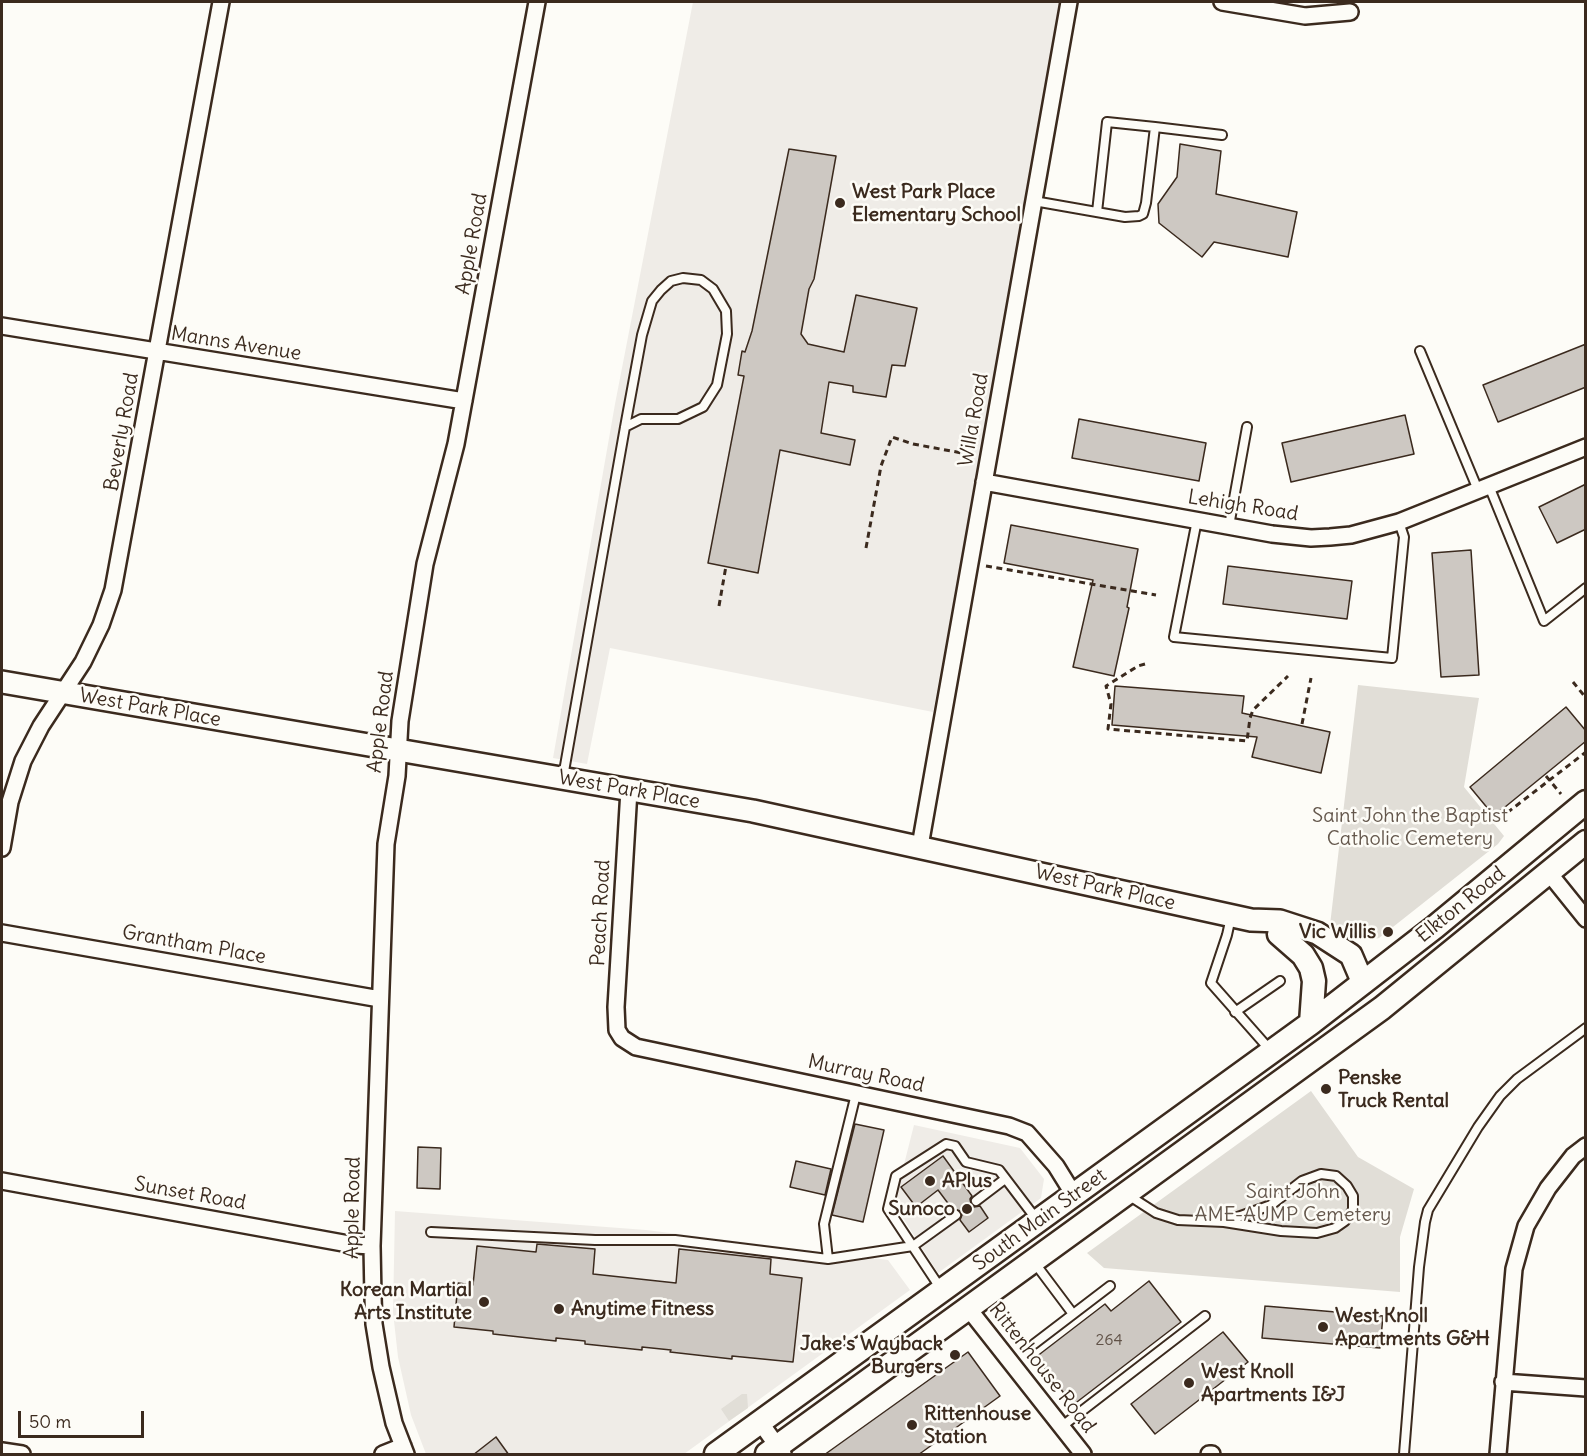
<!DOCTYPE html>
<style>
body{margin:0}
#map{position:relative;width:1587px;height:1456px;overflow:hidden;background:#fdfcf7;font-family:Delius,sans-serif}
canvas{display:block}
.frame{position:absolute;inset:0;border:3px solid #3b2a1e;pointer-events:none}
.scale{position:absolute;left:18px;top:1411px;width:126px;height:27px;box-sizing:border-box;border:3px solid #3b2a1e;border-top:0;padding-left:8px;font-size:18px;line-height:21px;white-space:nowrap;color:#3b2a1e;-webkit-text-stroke:4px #fdfcf7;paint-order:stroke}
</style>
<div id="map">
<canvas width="1587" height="1456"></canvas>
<div class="frame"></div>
<div class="scale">50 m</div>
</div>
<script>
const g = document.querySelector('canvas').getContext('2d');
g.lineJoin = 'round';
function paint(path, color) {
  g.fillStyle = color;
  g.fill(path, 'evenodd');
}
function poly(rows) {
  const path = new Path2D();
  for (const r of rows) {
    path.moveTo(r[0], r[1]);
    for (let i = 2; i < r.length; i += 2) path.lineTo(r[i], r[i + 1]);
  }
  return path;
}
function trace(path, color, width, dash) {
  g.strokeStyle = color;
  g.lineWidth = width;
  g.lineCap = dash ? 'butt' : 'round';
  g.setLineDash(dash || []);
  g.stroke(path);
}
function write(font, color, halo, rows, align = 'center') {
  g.font = font + ' Delius,sans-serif';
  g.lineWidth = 5;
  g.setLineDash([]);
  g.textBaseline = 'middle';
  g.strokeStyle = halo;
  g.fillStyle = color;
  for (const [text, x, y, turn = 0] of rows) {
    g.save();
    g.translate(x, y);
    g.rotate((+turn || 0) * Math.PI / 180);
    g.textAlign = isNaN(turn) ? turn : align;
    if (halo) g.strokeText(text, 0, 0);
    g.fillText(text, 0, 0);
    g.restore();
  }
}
const built = poly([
 [693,2,1064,2,933,712,610,648,587,764,553,758,615,404],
 [914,1125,1020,1148,1044,1179,1041,1198,938,1273,894,1204],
 [395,1211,646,1230,888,1260,910,1290,684,1454,426,1454,411,1415,398,1357,393,1312]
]);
const green = poly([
 [1358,685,1479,698,1464,787,1504,836,1498,844,1379,938,1371,940,1347,939,1330,925],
 [1311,1091,1358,1157,1414,1189,1400,1237,1400,1292,1104,1268,1087,1253],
 [742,1394,747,1394,748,1408,729,1421,721,1409]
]);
const building = poly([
 [1180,144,1221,151,1216,194,1297,212,1288,257,1214,242,1202,257,1159,223,1158,204,1177,177,1180,144],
 [789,149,836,156,814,279,809,289,801,334,808,344,844,352,856,295,917,308,905,366,892,365,886,397,853,392,853,386,829,382,821,433,855,440,850,465,780,450,758,573,708,563,744,376,738,375,742,351,745,352,752,331,789,149],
 [1586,344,1586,387,1498,422,1483,385,1586,344],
 [1405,415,1414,454,1291,482,1282,443,1405,415],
 [1079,419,1206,443,1199,481,1072,458,1079,419],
 [1586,484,1586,529,1557,543,1539,507,1586,484],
 [1011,525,1138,549,1127,607,1129,608,1114,676,1073,667,1093,580,1004,563,1011,525],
 [1471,550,1479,675,1441,677,1432,553,1471,550],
 [1228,566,1352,581,1347,619,1223,604,1228,566],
 [1115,686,1244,696,1242,713,1330,732,1321,773,1252,757,1257,737,1112,725,1115,686],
 [1566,707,1586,731,1586,741,1494,816,1470,787,1566,707],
 [855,1124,884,1130,863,1222,832,1215,855,1124],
 [418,1147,441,1148,440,1189,417,1188,418,1147],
 [943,1156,972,1196,970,1199,971,1204,974,1207,980,1206,988,1218,969,1232,960,1220,962,1215,960,1211,953,1210,938,1190,916,1207,901,1187,943,1156],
 [796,1161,831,1169,825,1195,790,1187,796,1161],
 [537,1244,595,1249,593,1274,676,1283,679,1249,771,1259,770,1274,802,1278,793,1362,732,1356,732,1359,670,1352,671,1350,642,1347,642,1350,585,1344,585,1341,556,1338,556,1341,493,1334,493,1331,454,1327,458,1283,473,1285,477,1246,536,1252,537,1244],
 [1149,1281,1181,1322,1073,1405,1036,1357,1105,1304,1111,1311,1149,1281],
 [1265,1306,1383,1316,1380,1348,1262,1338,1265,1306],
 [1223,1332,1248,1362,1155,1434,1131,1404,1223,1332],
 [968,1352,1000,1396,918,1455,824,1455,968,1352],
 [496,1437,509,1455,473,1455,496,1437]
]);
const path = poly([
 [866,548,881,466,892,437,913,444,973,455],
 [986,566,1156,595],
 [719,606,726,566],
 [1145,664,1138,666,1106,686,1111,704,1108,729,1247,741,1250,718,1253,710,1288,676],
 [1573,682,1586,698],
 [1302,724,1311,678],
 [1546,776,1561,794],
 [1499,819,1586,752]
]);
const lane = poly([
 [1034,201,1125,217,1139,216,1143,214,1146,203,1155,127,1222,135],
 [1097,212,1107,122,1155,127],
 [1420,351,1478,490],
 [1489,486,1544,621,1586,588],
 [1197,520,1174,637,1392,658,1404,537,1399,522],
 [1229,526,1247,427],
 [563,777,625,427,642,335,652,301,661,290,671,281,683,278,701,280,713,289,726,311,727,334,717,385,703,407,678,419,641,419,625,427],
 [1231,917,1227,935,1211,983,1271,1051],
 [1235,1012,1280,981],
 [1128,1195,1156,1213,1178,1220,1224,1222,1281,1231,1317,1233,1335,1228,1345,1221,1353,1210,1353,1196,1347,1186,1336,1176,1321,1174,1302,1181,1271,1205,1224,1222],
 [976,1201,1005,1179],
 [431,1232,595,1240,675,1240,828,1259,913,1246,956,1215],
 [828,1259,824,1224,856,1094],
 [1034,1262,1073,1314],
 [941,1289,888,1209,896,1176,946,1144,955,1146,966,1162,999,1170,1037,1220],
 [1034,1344,1110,1286],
 [1061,1427,1205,1316],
 [1404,1454,1419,1267,1425,1222,1428,1210,1478,1127,1500,1096,1517,1079,1586,1028]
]);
const street = poly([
 [1222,2,1305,16,1350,12],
 [2,326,464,401],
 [984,482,1272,534,1311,538,1330,537,1351,535,1399,522,1586,447],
 [629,790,616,1007,617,1030,622,1038,636,1047,1009,1126,1027,1133,1056,1166,1074,1195],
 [920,846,1069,2],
 [2,848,10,802,23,761,41,726,83,662,101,625,113,590,221,2],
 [1549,873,1586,919],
 [2,933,380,999],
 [2,1181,354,1245,372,1246],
 [968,1308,1083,1454],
 [1503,1382,1586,1388],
 [760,1422,783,1454],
 [2,1451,22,1454],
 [383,1454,403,1446],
 [406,1454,394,1423,381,1367,374,1324,373,1297,372,1246,386,844,397,776,400,721,425,564,456,444,537,2],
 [1209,1454,1212,1454],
 [1498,1454,1514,1269,1526,1226,1548,1188,1573,1156,1586,1146]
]);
const secondary = poly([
 [2,682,753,811,1251,920,1280,921,1317,933,1351,955,1363,983]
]);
const primary = poly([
 [1279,934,1303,955,1311,968,1314,981,1311,1023],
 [716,1454,1311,1023,1435,927,1586,802],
 [767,1454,1382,1008,1586,842]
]);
const markers = [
 [840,203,6,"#3b2a1e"],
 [1388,932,6,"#3b2a1e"],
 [1326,1089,6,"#3b2a1e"],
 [930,1181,6,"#3b2a1e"],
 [967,1209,6,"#3b2a1e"],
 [484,1302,6,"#3b2a1e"],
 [559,1309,6,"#3b2a1e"],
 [1323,1327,6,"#3b2a1e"],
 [955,1355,6,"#3b2a1e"],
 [1189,1383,6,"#3b2a1e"],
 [912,1425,6,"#3b2a1e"]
];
const numberNames = [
 ["264",1109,1340]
];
const poiNames = [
 ["West Park Place",852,192],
 ["Elementary School",852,215],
 ["Vic Willis",1376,932,"right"],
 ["Penske",1338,1078],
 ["Truck Rental",1338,1101],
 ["APlus",942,1181],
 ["Sunoco",955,1209,"right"],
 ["Korean Martial",472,1290,"right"],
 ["Arts Institute",472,1313,"right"],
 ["Anytime Fitness",571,1309],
 ["West Knoll",1335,1316],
 ["Apartments G&H",1335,1339],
 ["Jake's Wayback",943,1344,"right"],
 ["Burgers",943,1367,"right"],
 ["West Knoll",1201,1372],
 ["Apartments I&J",1201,1395],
 ["Rittenhouse",924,1414],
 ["Station",924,1437]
];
const streetNames = [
 ["Apple Road",472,244,-80],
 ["Manns Avenue",236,344,9],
 ["Willa Road",974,420,-80],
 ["Beverly Road",122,432,-80],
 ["Lehigh Road",1243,506,9],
 ["West Park Place",150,708,10],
 ["Apple Road",381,722,-83],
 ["West Park Place",629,790,10],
 ["West Park Place",1105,888,13],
 ["Elkton Road",1461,905,-39],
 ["Peach Road",601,913,-87],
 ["Grantham Place",194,945,10],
 ["Murray Road",866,1074,12],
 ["Sunset Road",190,1194,10],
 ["Apple Road",353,1208,-89],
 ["South Main Street",1040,1220,-36],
 ["Rittenhouse Road",1042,1368,52]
];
const parkNames = [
 ["Saint John the Baptist",1410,816],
 ["Catholic Cemetery",1410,839],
 ["Saint John",1293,1192],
 ["AME-AUMP Cemetery",1293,1215]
];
paint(built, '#efece7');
paint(green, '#e1ded7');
paint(building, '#cdc8c2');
trace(building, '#3b2a1e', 1.5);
trace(lane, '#3b2a1e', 12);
trace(street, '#3b2a1e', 20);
trace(secondary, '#3b2a1e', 26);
trace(primary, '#3b2a1e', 27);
trace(path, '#3b2a1e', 3, [6, 4.5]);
trace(lane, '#fdfcf7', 8);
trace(street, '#fdfcf7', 15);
trace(secondary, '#fdfcf7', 21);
trace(primary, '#fdfcf7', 22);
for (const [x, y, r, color] of markers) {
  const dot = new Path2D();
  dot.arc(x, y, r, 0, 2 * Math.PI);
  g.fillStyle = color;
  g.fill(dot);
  trace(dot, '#fdfcf7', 2);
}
write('16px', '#605247', null, numberNames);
write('bold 20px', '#3b2a1e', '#fdfcf7', poiNames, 'left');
write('20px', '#3b2a1e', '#fdfcf7', streetNames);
write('20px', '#64574c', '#fdfcf7', parkNames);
</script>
